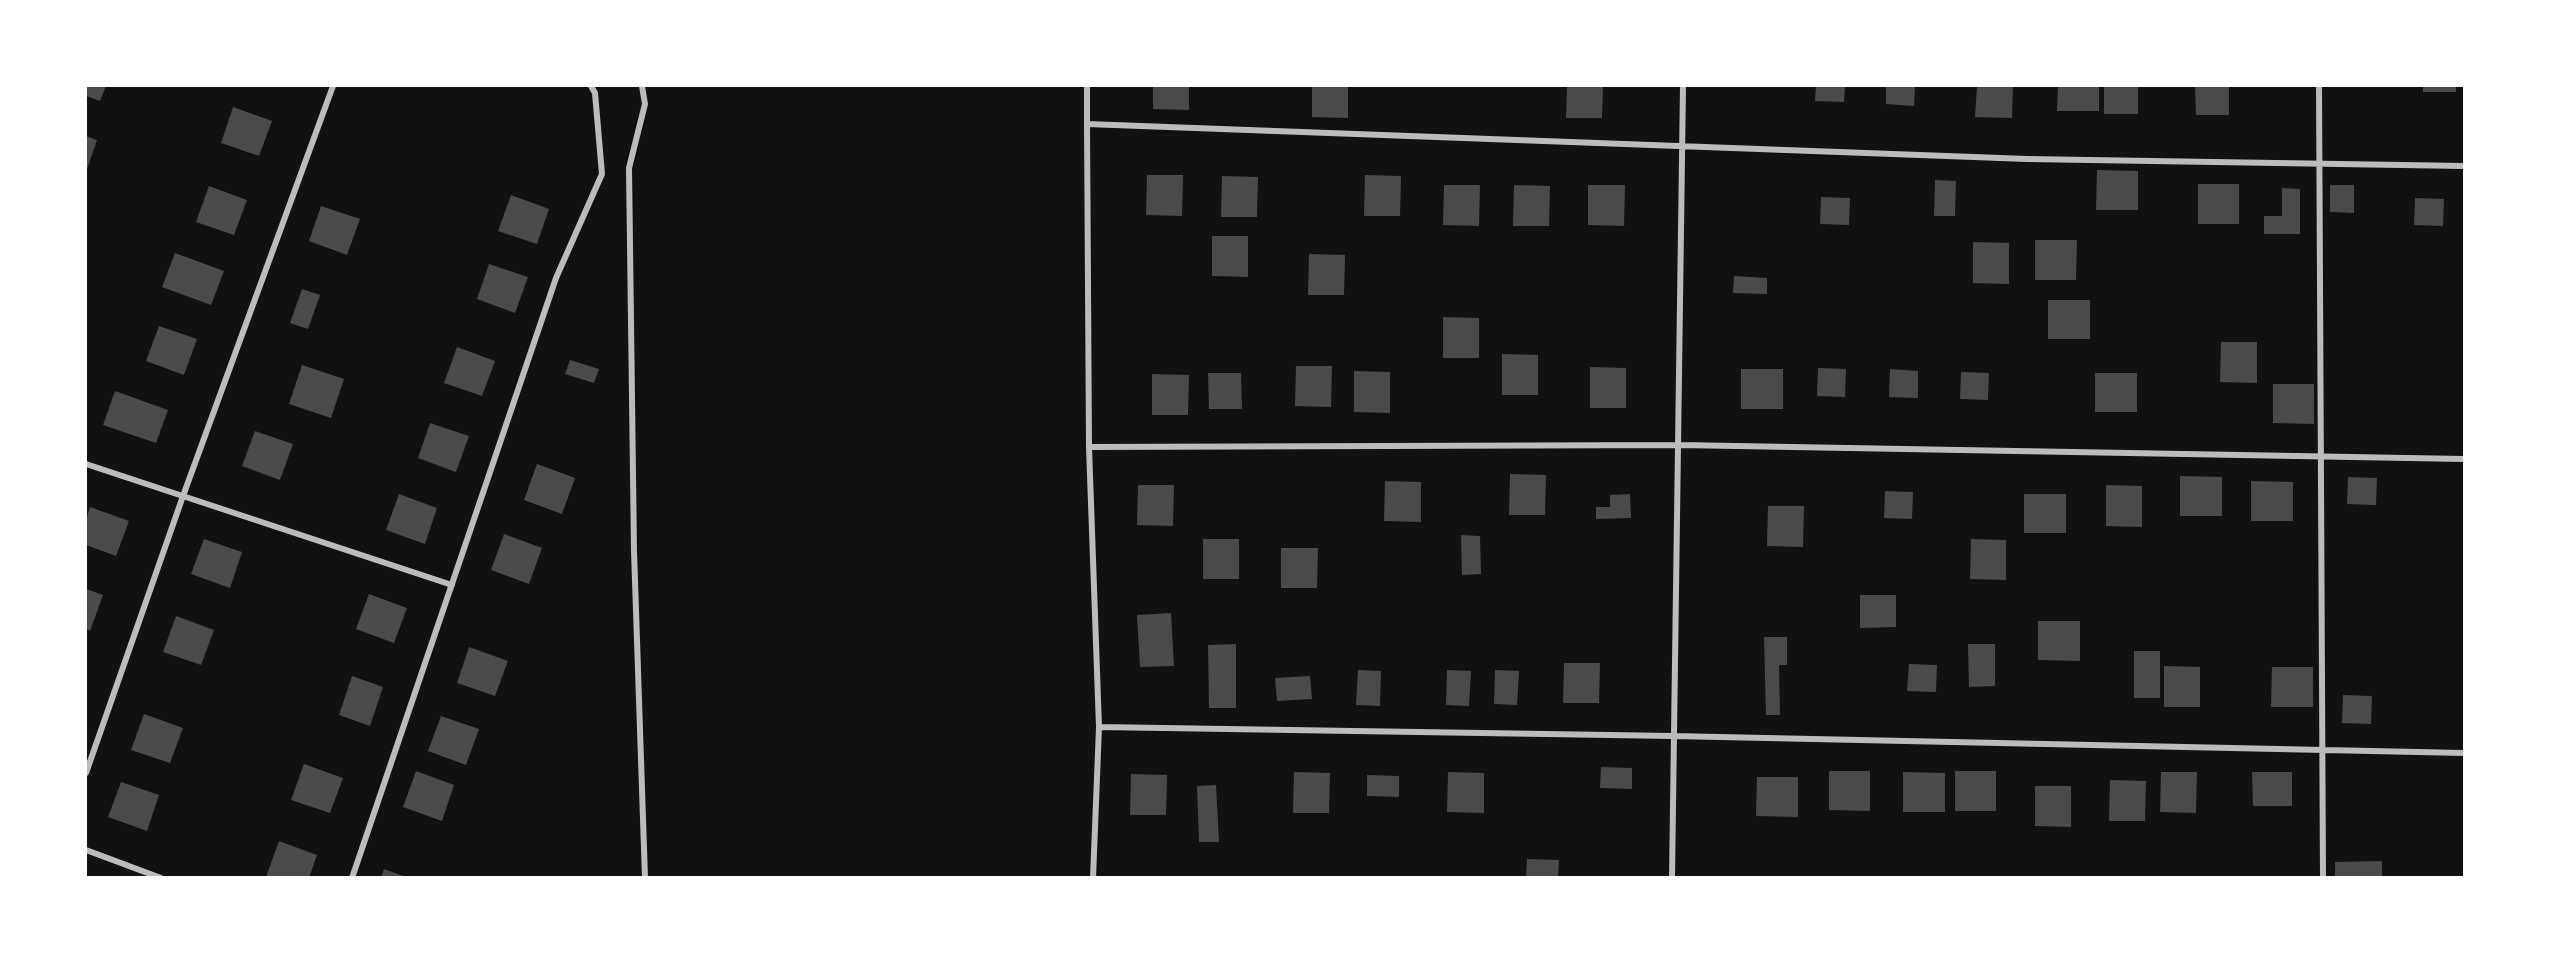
<!DOCTYPE html>
<style>
body{margin:0}
#map{position:relative;width:2550px;height:963px;overflow:hidden;background:#111;font-family:Arial,sans-serif}
canvas{display:block}
.frame{position:absolute;inset:0;border:87px solid #fff;pointer-events:none}
</style>
<div id="map">
<canvas width="2550" height="963"></canvas>
<div class="frame"></div>
</div>
<script>
const g = document.querySelector('canvas').getContext('2d');
g.lineJoin = 'round';
function paint(path, color) {
  g.fillStyle = color;
  g.fill(path, 'evenodd');
}
function poly(rows) {
  const path = new Path2D();
  for (const r of rows) {
    path.moveTo(r[0], r[1]);
    for (let i = 2; i < r.length; i += 2) path.lineTo(r[i], r[i + 1]);
  }
  return path;
}
function trace(path, color, width, dash) {
  g.strokeStyle = color;
  g.lineWidth = width;
  g.lineCap = dash ? 'butt' : 'round';
  g.setLineDash(dash || []);
  g.stroke(path);
}
const building = poly([
 [86,86,106,86,100,101,86,96],
 [1153,86,1189,86,1189,110,1153,109],
 [1312,86,1348,86,1348,118,1312,117],
 [1567,86,1603,86,1602,118,1566,118],
 [1816,86,1845,86,1844,102,1815,101],
 [1886,86,1915,86,1914,106,1886,104],
 [1977,86,2013,86,2012,118,1975,117],
 [2058,86,2099,86,2099,111,2057,111],
 [2104,86,2138,86,2138,114,2104,114],
 [2195,86,2229,86,2229,115,2196,115],
 [2423,86,2456,86,2456,92,2423,92],
 [233,107,272,121,259,156,221,143],
 [86,136,97,140,86,172],
 [2097,170,2138,171,2138,210,2096,210],
 [1147,175,1183,175,1182,216,1146,215],
 [1365,175,1401,176,1400,216,1364,216],
 [1222,176,1258,177,1257,217,1221,217],
 [1935,180,1956,181,1955,216,1934,216],
 [2198,184,2239,184,2239,224,2198,224],
 [1444,185,1480,185,1479,226,1443,225],
 [1514,185,1550,186,1549,226,1513,226],
 [1588,185,1625,185,1624,226,1588,225],
 [2330,185,2354,185,2354,213,2330,212],
 [209,186,247,200,234,235,196,222],
 [2282,188,2300,189,2300,234,2264,234,2264,216,2282,216],
 [511,195,549,209,537,244,498,231],
 [1821,197,1850,198,1849,225,1820,224],
 [2415,198,2444,199,2443,226,2414,225],
 [321,206,360,219,347,255,309,241],
 [1212,236,1248,236,1248,277,1212,276],
 [2035,240,2077,240,2076,280,2035,280],
 [1973,242,2009,243,2009,284,1973,283],
 [175,253,224,271,211,305,162,287],
 [1309,254,1345,255,1344,295,1308,295],
 [489,264,528,277,515,313,477,299],
 [1734,276,1767,278,1767,294,1733,293],
 [302,289,320,295,308,329,290,323],
 [2048,300,2090,300,2090,339,2048,339],
 [1443,317,1479,318,1479,358,1443,358],
 [159,326,197,339,184,375,146,361],
 [2221,342,2257,342,2257,383,2220,382],
 [457,347,495,361,482,396,444,383],
 [1502,354,1538,355,1538,395,1502,395],
 [570,360,599,369,594,383,565,374],
 [302,365,344,379,331,418,289,404],
 [1296,366,1332,366,1331,407,1295,406],
 [1590,367,1626,368,1626,408,1590,408],
 [1818,368,1846,369,1845,397,1817,396],
 [1741,369,1783,369,1783,409,1741,409],
 [1890,369,1918,371,1918,398,1889,397],
 [1354,371,1390,372,1390,413,1354,412],
 [1961,372,1989,373,1988,400,1960,399],
 [1208,373,1241,373,1242,409,1209,409],
 [2095,373,2137,373,2137,412,2095,412],
 [1152,374,1189,375,1188,415,1152,415],
 [2273,384,2314,384,2314,424,2273,423],
 [115,391,168,410,156,443,103,425],
 [430,423,469,436,456,472,418,458],
 [255,431,293,444,280,480,242,466],
 [537,464,575,478,562,514,524,500],
 [1510,474,1546,475,1545,515,1509,515],
 [2180,476,2222,477,2222,516,2180,516],
 [2348,477,2377,478,2376,505,2347,504],
 [1385,481,1421,482,1421,522,1384,521],
 [2251,481,2293,482,2293,521,2251,521],
 [1138,485,1174,485,1173,526,1137,525],
 [2106,485,2142,486,2142,527,2106,526],
 [1885,491,1913,492,1912,519,1884,518],
 [399,494,437,508,425,544,386,530],
 [1630,494,1631,518,1596,519,1596,507,1610,507,1610,495],
 [2024,494,2066,494,2066,533,2024,533],
 [1768,506,1804,506,1803,547,1767,546],
 [90,507,129,521,116,556,86,545,86,520],
 [504,534,542,548,529,584,491,570],
 [1461,535,1480,536,1481,574,1462,575],
 [204,539,242,552,230,588,191,574],
 [1203,539,1239,539,1239,579,1203,579],
 [1971,539,2006,540,2006,580,1970,579],
 [1281,548,1318,548,1317,588,1281,588],
 [86,589,103,595,90,631,86,629],
 [369,594,407,608,394,643,356,629],
 [1860,595,1896,595,1896,627,1860,628],
 [1171,613,1174,666,1140,667,1137,615],
 [176,616,214,630,201,665,163,652],
 [2038,621,2080,621,2080,661,2038,660],
 [1764,637,1787,637,1787,665,1779,665,1780,715,1766,715],
 [1236,644,1236,708,1209,708,1208,645],
 [1968,644,1995,644,1995,686,1969,687],
 [469,647,508,661,495,696,457,683],
 [2134,651,2160,651,2160,698,2134,698],
 [1564,663,1600,663,1599,703,1563,703],
 [1909,664,1937,665,1936,692,1907,691],
 [2164,666,2200,667,2200,707,2164,707],
 [2272,667,2313,667,2313,707,2271,707],
 [1358,670,1381,671,1380,706,1356,705],
 [1447,670,1471,671,1469,706,1446,705],
 [1495,670,1519,671,1517,705,1494,704],
 [352,676,383,687,370,726,339,715],
 [1310,676,1312,699,1277,701,1275,678],
 [2343,695,2372,696,2371,724,2342,723],
 [144,714,183,728,170,763,131,750],
 [441,716,479,729,466,765,428,751],
 [304,764,343,778,330,813,291,800],
 [1601,767,1632,768,1632,789,1600,788],
 [416,771,454,785,442,821,403,807],
 [1829,771,1870,771,1870,811,1829,810],
 [1955,771,1996,771,1996,811,1955,811],
 [1294,772,1330,773,1329,813,1293,813],
 [1448,772,1484,773,1484,813,1447,812],
 [1903,772,1945,773,1945,812,1903,812],
 [2161,772,2197,772,2196,813,2160,812],
 [2252,772,2292,772,2292,806,2253,806],
 [1131,774,1167,775,1166,815,1130,815],
 [1367,775,1399,776,1399,797,1367,796],
 [1757,777,1798,777,1798,817,1756,816],
 [2110,780,2146,781,2145,821,2109,821],
 [121,782,159,795,147,831,108,817],
 [1216,785,1219,842,1199,842,1197,786],
 [2035,786,2071,786,2071,827,2035,826],
 [279,841,317,855,309,878,266,877],
 [1527,859,1559,860,1558,878,1526,878],
 [2382,861,2382,878,2335,878,2335,862],
 [384,869,406,877,406,878,381,878]
]);
const minor = poly([
 [642,86,645,104,629,168,634,551,645,878],
 [1087,86,1087,124],
 [2319,86,2323,878],
 [1089,447,1087,124,2027,159,2464,166],
 [86,464,452,585],
 [1099,727,1089,447,1680,445,2464,459],
 [86,773,183,496,333,86],
 [86,850,161,878],
 [352,878,556,278,602,174,595,93,591,86],
 [1093,878,1099,727,1673,736,2464,753],
 [1672,878,1683,86]
]);
paint(building, '#4a4a4a');
trace(minor, '#bcbcbc', 6);
</script>
